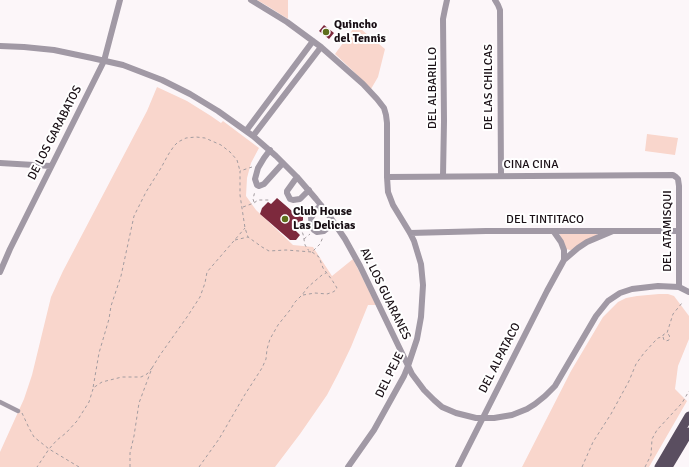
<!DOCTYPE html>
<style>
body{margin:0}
canvas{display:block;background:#fcf6f9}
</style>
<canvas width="689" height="467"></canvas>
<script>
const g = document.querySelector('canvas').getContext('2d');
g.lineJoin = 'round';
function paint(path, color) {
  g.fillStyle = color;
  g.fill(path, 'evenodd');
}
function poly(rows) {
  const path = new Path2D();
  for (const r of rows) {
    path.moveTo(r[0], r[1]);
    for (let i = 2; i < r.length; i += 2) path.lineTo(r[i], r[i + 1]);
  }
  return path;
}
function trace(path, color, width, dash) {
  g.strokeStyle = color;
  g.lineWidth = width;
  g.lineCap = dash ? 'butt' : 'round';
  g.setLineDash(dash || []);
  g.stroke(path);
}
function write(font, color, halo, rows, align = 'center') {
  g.font = font + ' Signika,sans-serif';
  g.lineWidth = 4;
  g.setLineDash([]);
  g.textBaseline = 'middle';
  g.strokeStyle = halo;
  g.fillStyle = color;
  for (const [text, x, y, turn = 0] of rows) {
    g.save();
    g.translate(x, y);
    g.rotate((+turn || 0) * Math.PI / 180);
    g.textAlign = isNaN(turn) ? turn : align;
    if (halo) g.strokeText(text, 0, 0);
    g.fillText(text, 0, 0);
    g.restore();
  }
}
const green = poly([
 [257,0,288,0,288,19,269,7],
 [356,25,385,49,378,77,371,89,351,69,335,54],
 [157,87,187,101,211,116,221,123,223,121,259,148,251,163,247,178,246,196,256,210,293,245,313,247,332,276,353,259,376,305,368,305,351,347,338,374,327,395,300,434,275,467,0,467,0,452,24,399,32,375,51,297,63,271,147,111],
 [647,134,678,138,675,155,645,151],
 [600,233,572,250,570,250,566,249,560,235,560,234],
 [659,294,668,294,674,296,689,316,689,339,678,366,675,389,687,401,649,467,522,467,571,371,603,317,618,302,626,298,637,296]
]);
const building = poly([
 [324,25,334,33,329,39,319,31],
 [277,198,292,211,293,210,297,214,299,213,303,217,303,220,295,230,300,235,296,240,290,240,260,214,262,208,268,202,271,204]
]);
const path = poly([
 [252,167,240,171,240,195,245,228,248,237,262,247,269,251,286,250,312,252,320,244,323,237],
 [254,202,253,199,255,191],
 [243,207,254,203,258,200,270,200,271,201],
 [300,227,303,234,305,245,308,250,309,250],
 [304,239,310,234],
 [235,240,248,237],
 [303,295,315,293,327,294,333,292,336,290,337,288,332,280,323,268,319,257,312,252],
 [663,337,664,340,666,341,669,340,670,338,669,335,667,333],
 [152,368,147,374,141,377,122,377,102,382,93,388,99,353,109,319,111,306,121,276,134,216,146,192,161,168,168,155,174,146,178,142,186,138,196,137,205,138,221,145,230,152,237,160,240,171],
 [22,413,29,428,34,437,49,449,37,467],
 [79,467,49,449,57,440,66,433,77,421,89,402,93,389],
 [130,467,130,453,134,436,139,403,152,368,160,355,187,317,200,297,205,283,207,272,245,228],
 [199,467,219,439,244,396,262,368,266,359,267,349,270,339,278,325,290,310,295,302,302,295,308,287,322,275,326,273],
 [582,467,593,442,611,414,629,381,636,364,644,353,655,341,658,338,662,337,664,334,667,333,673,314,682,303],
 [645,467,651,455,652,439,657,430,682,403,689,391]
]);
const pedestrian = poly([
 [0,402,18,411]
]);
const minor = poly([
 [251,0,287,22,321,47,363,84,377,99,384,108,386,115,387,123,387,177,388,192,393,205,410,233,414,241,421,264,423,285,421,317,417,339,408,366,404,376,374,430,348,467],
 [495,0,498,5,500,10,501,176],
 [0,46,24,47,54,50,92,58,123,65,162,80,190,94,218,111,253,136,276,156,297,177,316,199,328,214,345,239,360,266,412,374,424,390,434,400,442,407,456,413,476,418,494,418,512,415,527,409,535,404,545,396,555,386,596,316,608,301,620,293,632,289,658,286,679,287,689,292],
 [246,131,313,41],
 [253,136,321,47],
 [270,150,264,158,258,168,255,179,257,185,259,186,264,184,283,163],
 [0,163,51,166],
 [443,176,444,121,443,19,445,9,447,0],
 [297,177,287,191,287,193,290,199,293,200,300,199,309,190],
 [387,177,673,175,676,177,678,179,679,186,679,287],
 [321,205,316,210,311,218,312,227,314,230,317,232,324,231,334,223],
 [554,232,561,242,564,250,564,260],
 [410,233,486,231,679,231],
 [0,272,10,249,104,61,120,0],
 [458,467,547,291,564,260,578,248,587,242,613,231]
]);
const primary = poly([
 [659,467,689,416],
 [668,467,689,432]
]);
const markers = [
 [326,32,4,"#5e6f1c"],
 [285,219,4,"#5e6f1c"]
];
const poiNames = [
 ["Quincho",334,25],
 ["del Tennis",334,39],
 ["Club House",293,212],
 ["Las Delicias",293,226]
];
const streetNames = [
 ["DE LAS CHILCAS",489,87,-90],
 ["DEL ALBARILLO",433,88,-90],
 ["DE LOS GARABATOS",55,133,-63],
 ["CINA CINA",531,165],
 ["DEL TINTITACO",545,220],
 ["DEL ATAMISQUI",668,231,-90],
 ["AV. LOS GUARANES",385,294,64],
 ["DEL ALPATACO",500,358,-63],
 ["DEL PEJE",390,375,-64]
];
paint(green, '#f9d6cc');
paint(building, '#7d293d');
trace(path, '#a39ca0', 1, [3, 3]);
trace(pedestrian, '#a199a5', 4.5);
trace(minor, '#a199a5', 6);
trace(primary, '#5a4e60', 9);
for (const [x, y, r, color] of markers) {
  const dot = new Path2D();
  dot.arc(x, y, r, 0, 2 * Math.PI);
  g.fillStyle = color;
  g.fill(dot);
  trace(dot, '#fff', 1.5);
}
write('bold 12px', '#190f15', '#fff', poiNames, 'left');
write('12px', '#190f15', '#fff', streetNames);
</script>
